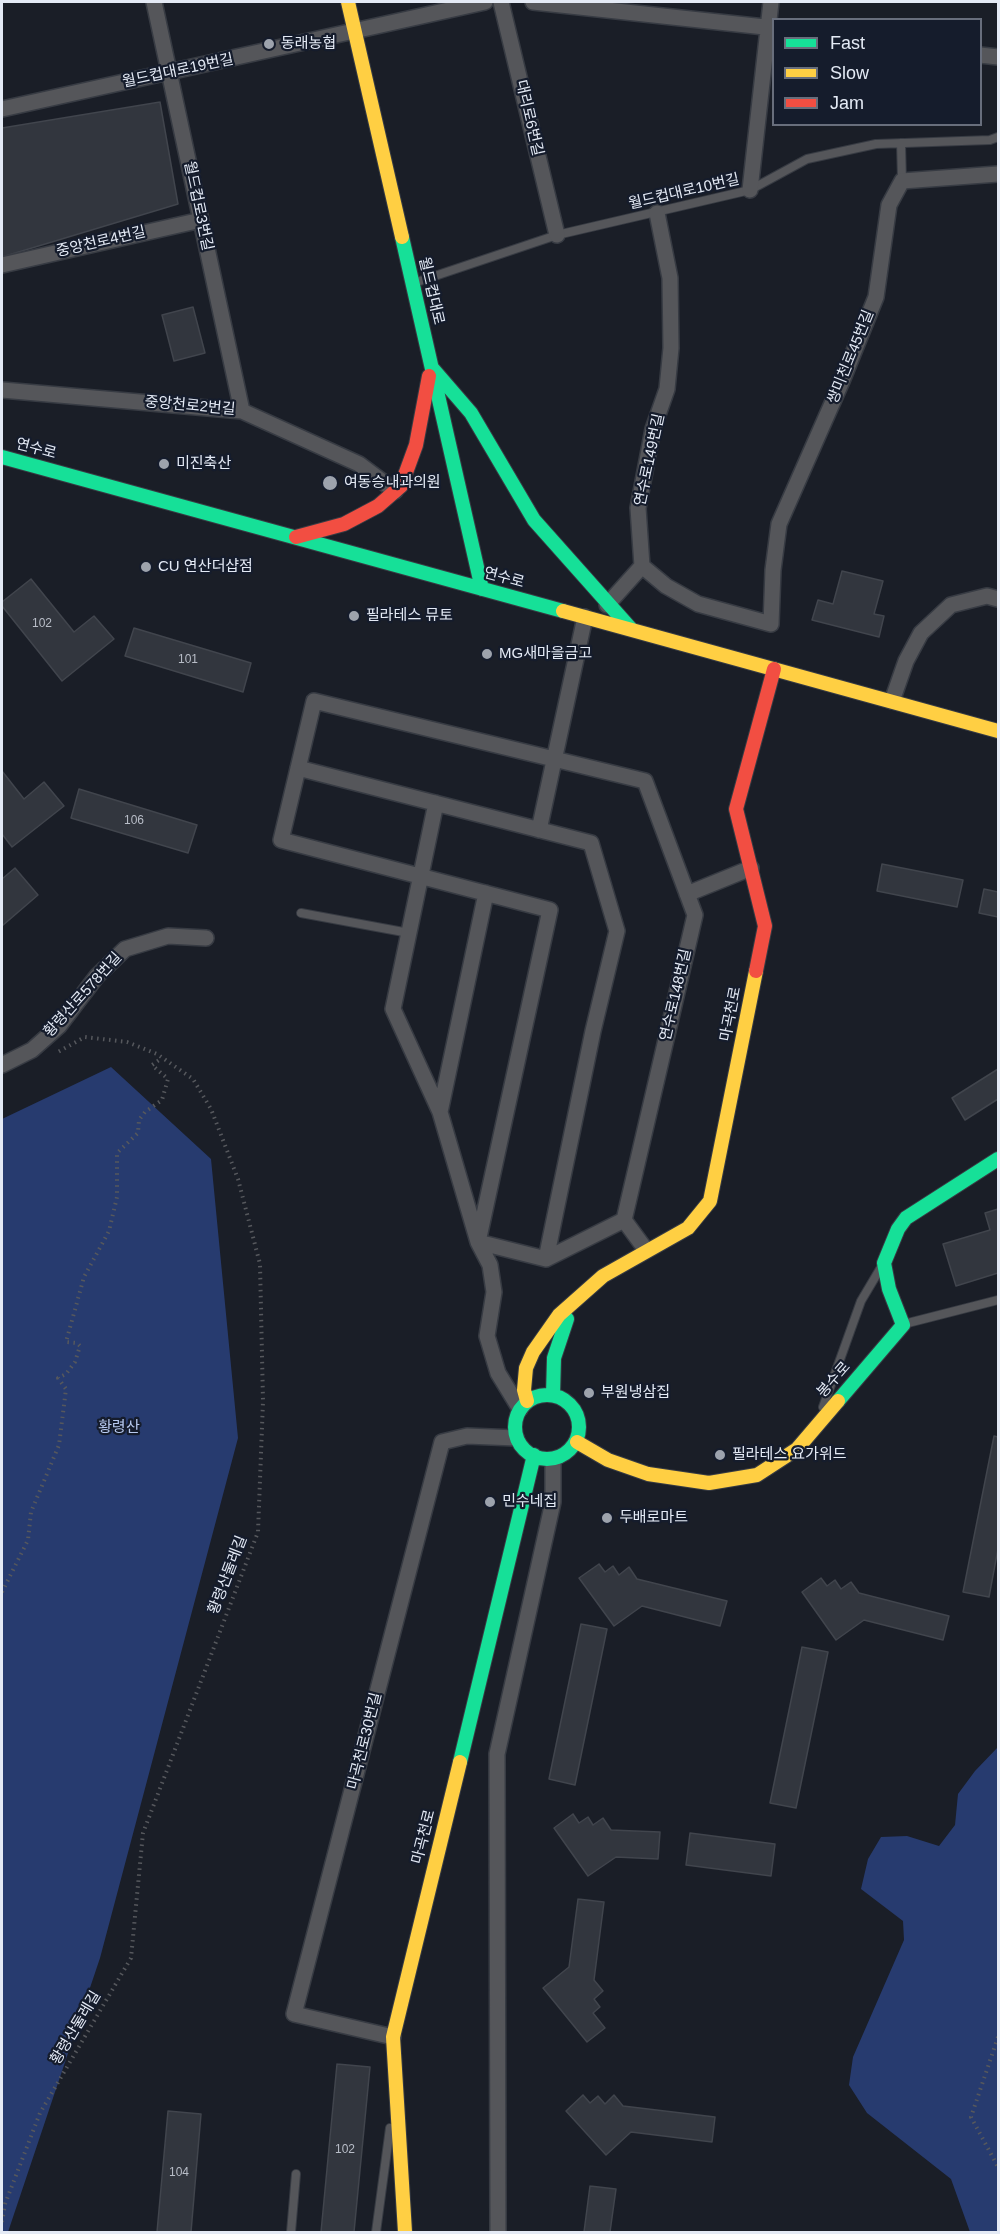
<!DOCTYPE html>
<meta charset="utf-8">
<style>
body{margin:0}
#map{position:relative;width:1000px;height:2234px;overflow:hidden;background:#1a1e27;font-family:Helvetica,sans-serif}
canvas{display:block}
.frame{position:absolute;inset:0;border:3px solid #e4eaf5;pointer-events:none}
.legend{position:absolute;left:772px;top:18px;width:210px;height:108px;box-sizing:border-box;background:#151c2c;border:2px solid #686e7c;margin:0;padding:8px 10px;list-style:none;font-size:18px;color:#e4eaf5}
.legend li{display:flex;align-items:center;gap:12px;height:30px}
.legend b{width:30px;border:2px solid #686e7c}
</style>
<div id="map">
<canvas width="1000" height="2234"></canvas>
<div class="frame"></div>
<ul class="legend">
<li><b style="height:8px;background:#16e098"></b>Fast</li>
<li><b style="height:8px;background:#ffcf43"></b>Slow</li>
<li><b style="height:8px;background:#f24e42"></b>Jam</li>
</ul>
</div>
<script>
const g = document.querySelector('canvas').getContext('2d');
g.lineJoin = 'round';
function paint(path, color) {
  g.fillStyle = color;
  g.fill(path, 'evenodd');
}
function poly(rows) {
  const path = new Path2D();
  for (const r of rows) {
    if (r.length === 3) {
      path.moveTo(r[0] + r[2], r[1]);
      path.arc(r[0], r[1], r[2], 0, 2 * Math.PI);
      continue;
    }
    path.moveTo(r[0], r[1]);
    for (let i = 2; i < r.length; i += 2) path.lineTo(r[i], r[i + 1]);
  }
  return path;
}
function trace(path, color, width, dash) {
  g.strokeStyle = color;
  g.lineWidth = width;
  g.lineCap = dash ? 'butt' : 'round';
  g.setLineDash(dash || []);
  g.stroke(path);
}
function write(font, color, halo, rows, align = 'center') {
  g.font = font + ' Helvetica,"Noto Sans KR",sans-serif';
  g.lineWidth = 4.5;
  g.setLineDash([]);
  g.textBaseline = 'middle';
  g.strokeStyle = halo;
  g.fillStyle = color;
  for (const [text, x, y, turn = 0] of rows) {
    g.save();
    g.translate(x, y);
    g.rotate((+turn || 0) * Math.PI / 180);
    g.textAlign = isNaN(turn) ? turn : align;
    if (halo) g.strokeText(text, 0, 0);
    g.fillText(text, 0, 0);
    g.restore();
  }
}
const green = poly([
 [111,1067,211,1159,238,1438,100,1958,8,2232,2,2232,2,1119],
 [998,1747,998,2232,970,2232,951,2179,867,2113,849,2085,853,2057,904,1940,903,1921,861,1889,868,1859,881,1837,907,1836,939,1846,955,1825,958,1794,975,1771]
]);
const building = poly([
 [160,102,178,204,2,257,2,128,160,102],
 [193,307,205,353,174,361,162,315,193,307],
 [842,571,883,581,874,614,884,616,879,637,812,620,818,600,833,604,842,571],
 [31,579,74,632,94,616,114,639,62,681,2,606,2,602,31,579],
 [134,628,251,663,243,692,125,656,134,628],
 [2,771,24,799,44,782,64,806,12,847,2,834,2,771],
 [79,789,197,825,188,853,71,818,79,789],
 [882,864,963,880,957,907,877,891,882,864],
 [15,868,38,895,2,926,2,879,15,868],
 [984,889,998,892,998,917,979,913,984,889],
 [998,1069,998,1099,965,1120,952,1098,998,1069],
 [998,1209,998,1273,956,1286,943,1244,990,1230,985,1213,998,1209],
 [994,1436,998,1437,998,1549,989,1597,963,1592,994,1436],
 [599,1564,605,1572,613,1566,619,1575,629,1567,637,1579,727,1601,720,1626,642,1606,614,1626,579,1578,599,1564],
 [821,1578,827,1586,835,1580,841,1589,851,1582,859,1593,949,1616,943,1640,864,1620,836,1640,802,1592,821,1578],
 [581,1624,607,1629,575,1785,549,1779,581,1624],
 [802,1647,828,1652,796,1808,770,1803,802,1647],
 [573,1814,579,1823,588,1817,593,1825,603,1818,611,1830,660,1832,658,1859,616,1857,588,1876,554,1828,573,1814],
 [690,1833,775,1844,771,1876,686,1865,690,1833],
 [578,1899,604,1902,594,1980,603,1991,594,1999,600,2007,593,2013,605,2028,587,2042,543,1988,569,1967,578,1899],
 [337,2064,370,2067,354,2232,321,2232,337,2064],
 [583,2095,590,2103,598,2096,605,2104,614,2095,623,2106,715,2117,712,2142,631,2132,606,2155,566,2111,583,2095],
 [168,2111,201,2114,191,2232,157,2232,168,2111],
 [590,2186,616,2189,610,2232,584,2232,590,2186]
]);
const path = poly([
 [2,1592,28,1540,31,1512,59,1445,66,1389,58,1378,66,1374,75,1362,80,1346,77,1343,66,1342,84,1277,109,1231,117,1197,117,1153,138,1133,139,1120,145,1112,162,1100,168,1079,152,1065,162,1058],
 [998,2037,971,2117,998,2167],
 [2,2222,5,2204,40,2113,131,1958,143,1833,258,1532,263,1401,260,1264,238,1179,211,1109,193,1079,157,1054,127,1042,85,1037,56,1053]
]);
const lane = poly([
 [901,143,902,181],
 [414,283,557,235,750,190,807,159,876,144,990,140,998,137],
 [301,913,409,933],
 [904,1324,998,1300],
 [823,1407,861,1301,880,1269],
 [291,2232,296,2174],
 [376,2232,390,2128]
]);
const street = poly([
 [154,2,242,411],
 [501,2,557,235],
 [533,2,774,28],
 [980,55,998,57],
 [2,109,485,2],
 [750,190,771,2],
 [657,213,670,278,671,348,667,389,653,429,638,508,642,566,666,586,698,604,771,624,773,570,779,524,842,381,876,297,889,205,902,181,998,174],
 [2,265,201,220],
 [2,390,242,411,359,464,395,491],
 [607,605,642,566],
 [314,701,645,781,695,915,624,1220,546,1259,478,1242,550,910,281,840,314,701],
 [892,701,906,661,921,633,951,605,987,596,998,599],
 [298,768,591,843,617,931,593,1031,546,1259],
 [436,803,393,1009,440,1112,478,1242,490,1265,494,1292,487,1336,498,1373,520,1409],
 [539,830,585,617],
 [687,894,751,868],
 [2,1065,32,1050,59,1026,97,976,125,949,168,936,206,938],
 [440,1112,486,893],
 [624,1220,646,1250],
 [393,2037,294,2014,442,1442,467,1436,516,1438],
 [498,2232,497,1754,553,1502,553,1460]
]);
const fast = poly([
 [402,237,482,589],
 [433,369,471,413,534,520,631,629],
 [2,457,563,611],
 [547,1427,32],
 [553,1395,554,1358,567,1319],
 [838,1401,903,1325,889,1289,884,1263,898,1229,906,1218,998,1159],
 [460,1762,534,1455]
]);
const slow = poly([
 [348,2,402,237],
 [563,611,998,731],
 [527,1401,524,1390,526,1368,533,1352,559,1315,603,1276,688,1228,710,1201,756,971],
 [577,1442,608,1460,648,1474,709,1483,757,1475,797,1449,838,1401],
 [405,2232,393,2037,460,1762]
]);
const jam = poly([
 [296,537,344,524,378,506,401,486,416,445,429,376],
 [756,971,765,926,736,809,774,669]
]);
const markers = [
 [269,44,6,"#9da3ad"],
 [164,464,6,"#9da3ad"],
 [330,483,8,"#9da3ad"],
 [146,567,6,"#9da3ad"],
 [354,616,6,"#9da3ad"],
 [487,654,6,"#9da3ad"],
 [589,1393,6,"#9da3ad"],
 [720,1455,6,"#9da3ad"],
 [490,1502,6,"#9da3ad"],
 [607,1518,6,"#9da3ad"]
];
const numberNames = [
 ["102",42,624],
 ["101",188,660],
 ["106",134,821],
 ["102",345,2150],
 ["104",179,2173]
];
const poiNames = [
 ["동래농협",281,44],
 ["미진축산",176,464],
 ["여동승내과의원",344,483],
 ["CU 연산더샵점",158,567],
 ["필라테스 뮤토",366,616],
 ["MG새마을금고",499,654],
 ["부원냉삼집",601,1393],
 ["필라테스 요가위드",732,1455],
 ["민수네집",502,1502],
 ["두배로마트",619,1518]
];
const streetNames = [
 ["월드컵대로19번길",178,71,-12],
 ["대리로6번길",529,118,77],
 ["월드컵대로10번길",684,192,-13],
 ["월드컵로3번길",198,206,78],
 ["중앙천로4번길",101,242,-13],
 ["월드컵대로",431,291,77],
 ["쌍미천로45번길",851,357,-68],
 ["중앙천로2번길",190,406,5],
 ["연수로",36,449,15],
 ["연수로149번길",650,460,-78],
 ["연수로",504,578,15],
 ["황령산로578번길",83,995,-48],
 ["연수로148번길",676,995,-77],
 ["마곡천로",731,1014,-79],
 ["봉수로",834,1380,-49],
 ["황령산둘레길",228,1575,-69],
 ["마곡천로30번길",365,1741,-76],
 ["마곡천로",424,1837,-76],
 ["황령산둘레길",76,2028,-59]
];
const parkNames = [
 ["황령산",119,1428]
];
paint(green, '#273b6f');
paint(building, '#32363e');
trace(building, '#41454d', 1.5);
trace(lane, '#373b43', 10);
trace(street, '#373b43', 18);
trace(fast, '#373b43', 16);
trace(slow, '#373b43', 16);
trace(jam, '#373b43', 16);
trace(path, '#56585d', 4, [1.5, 4.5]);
trace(lane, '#55565a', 8);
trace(street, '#55565a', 15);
trace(fast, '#16e098', 14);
trace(slow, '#ffcf43', 14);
trace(jam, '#f24e42', 14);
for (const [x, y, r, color] of markers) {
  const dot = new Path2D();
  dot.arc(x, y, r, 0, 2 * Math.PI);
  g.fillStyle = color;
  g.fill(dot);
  trace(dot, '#151c2c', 2);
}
write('12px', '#b8bdc7', null, numberNames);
write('15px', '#e4eaf5', '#151c2c', poiNames, 'left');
write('15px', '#e4eaf5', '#151c2c', streetNames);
write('15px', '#b8caf0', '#151c2c', parkNames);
</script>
